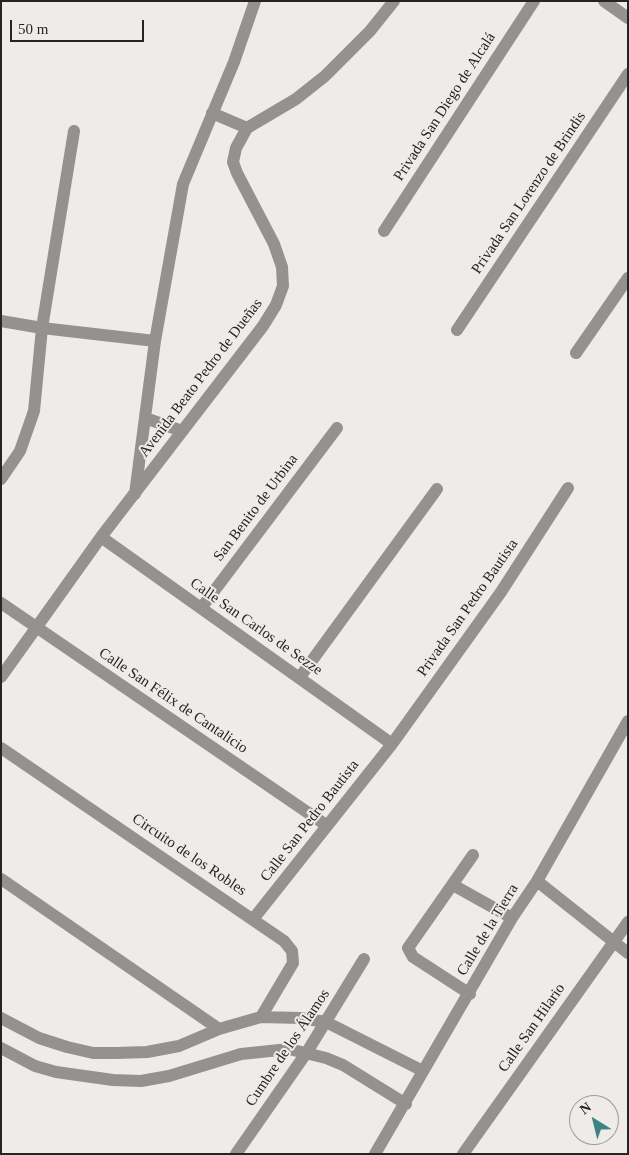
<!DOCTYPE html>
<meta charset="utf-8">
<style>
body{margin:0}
#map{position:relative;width:629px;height:1155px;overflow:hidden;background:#efebe8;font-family:"Times New Roman",serif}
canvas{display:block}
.frame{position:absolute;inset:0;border:2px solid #272524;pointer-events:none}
.north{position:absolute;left:569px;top:1095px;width:50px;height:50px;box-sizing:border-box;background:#efebe8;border:1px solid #9f9c9a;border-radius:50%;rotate:324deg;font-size:14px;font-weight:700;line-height:20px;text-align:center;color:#272524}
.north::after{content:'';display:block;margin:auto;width:18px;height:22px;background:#3c8585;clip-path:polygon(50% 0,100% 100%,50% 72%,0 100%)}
.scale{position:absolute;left:10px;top:20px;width:134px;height:22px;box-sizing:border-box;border:2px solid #272524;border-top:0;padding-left:6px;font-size:15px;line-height:18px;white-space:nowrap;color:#272524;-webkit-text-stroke:4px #efebe8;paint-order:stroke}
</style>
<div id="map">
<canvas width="629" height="1155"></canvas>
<div class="frame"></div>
<div class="north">N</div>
<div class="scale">50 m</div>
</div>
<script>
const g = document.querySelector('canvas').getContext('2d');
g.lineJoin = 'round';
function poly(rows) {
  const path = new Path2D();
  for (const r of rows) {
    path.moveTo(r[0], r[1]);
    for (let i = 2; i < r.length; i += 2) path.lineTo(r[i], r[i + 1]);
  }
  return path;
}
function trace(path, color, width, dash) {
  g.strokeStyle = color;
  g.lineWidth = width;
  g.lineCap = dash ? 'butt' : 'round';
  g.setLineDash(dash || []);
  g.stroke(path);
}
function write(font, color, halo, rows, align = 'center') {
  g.font = font + ' "Times New Roman",serif';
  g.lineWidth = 4;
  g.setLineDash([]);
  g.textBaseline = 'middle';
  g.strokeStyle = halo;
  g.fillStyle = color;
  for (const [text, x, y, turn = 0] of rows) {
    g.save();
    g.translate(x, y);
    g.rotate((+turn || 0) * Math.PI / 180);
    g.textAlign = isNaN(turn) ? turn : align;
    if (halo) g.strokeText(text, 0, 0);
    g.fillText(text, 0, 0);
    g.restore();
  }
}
const minor = poly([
 [604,1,628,18],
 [212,113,247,128],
 [384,231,534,1],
 [1,321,42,328,155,341],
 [457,330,628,74],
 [576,353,628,278],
 [145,418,182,431],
 [1,479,20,451,34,411,42,328,74,131],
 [135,494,155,341,183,184,234,62,255,1],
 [101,537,392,744],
 [1,603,326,825],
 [202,607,337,428],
 [1,677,101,537,263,326,276,305,283,286,282,267,274,244,237,173,233,162,236,148,247,128,296,99,325,76,370,31,394,1],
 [300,677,437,489],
 [1,748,284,941,292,951,293,963,261,1017],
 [1,879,219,1029],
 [537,881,628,953],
 [453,885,512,918],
 [254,918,392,744,501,592,568,488],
 [470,994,413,957,408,948,473,855],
 [1,1018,39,1038,67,1047,93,1053,116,1053,147,1052,179,1046,219,1029,261,1017,300,1018,326,1022,423,1071],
 [1,1048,35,1066,56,1072,113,1080,141,1081,169,1076,241,1054,289,1049,326,1058,343,1065,406,1104],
 [236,1154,307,1052,364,959],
 [375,1154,512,918,537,881,628,721],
 [463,1154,628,922]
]);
const streetNames = [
 ["Privada San Diego de Alcalá",445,107,-57],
 ["Privada San Lorenzo de Brindis",529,193,-56],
 ["Avenida Beato Pedro de Dueñas",201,378,-53],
 ["San Benito de Urbina",256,508,-53],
 ["Privada San Pedro Bautista",468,608,-55],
 ["Calle San Carlos de Sezze",256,627,35],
 ["Calle San Félix de Cantalicio",173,701,34],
 ["Calle San Pedro Bautista",310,821,-52],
 ["Circuito de los Robles",189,855,34],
 ["Calle de la Tierra",488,930,-59],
 ["Calle San Hilario",532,1028,-55],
 ["Cumbre de los Álamos",288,1048,-56]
];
trace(minor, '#949191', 12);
write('15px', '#272524', '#efebe8', streetNames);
</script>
